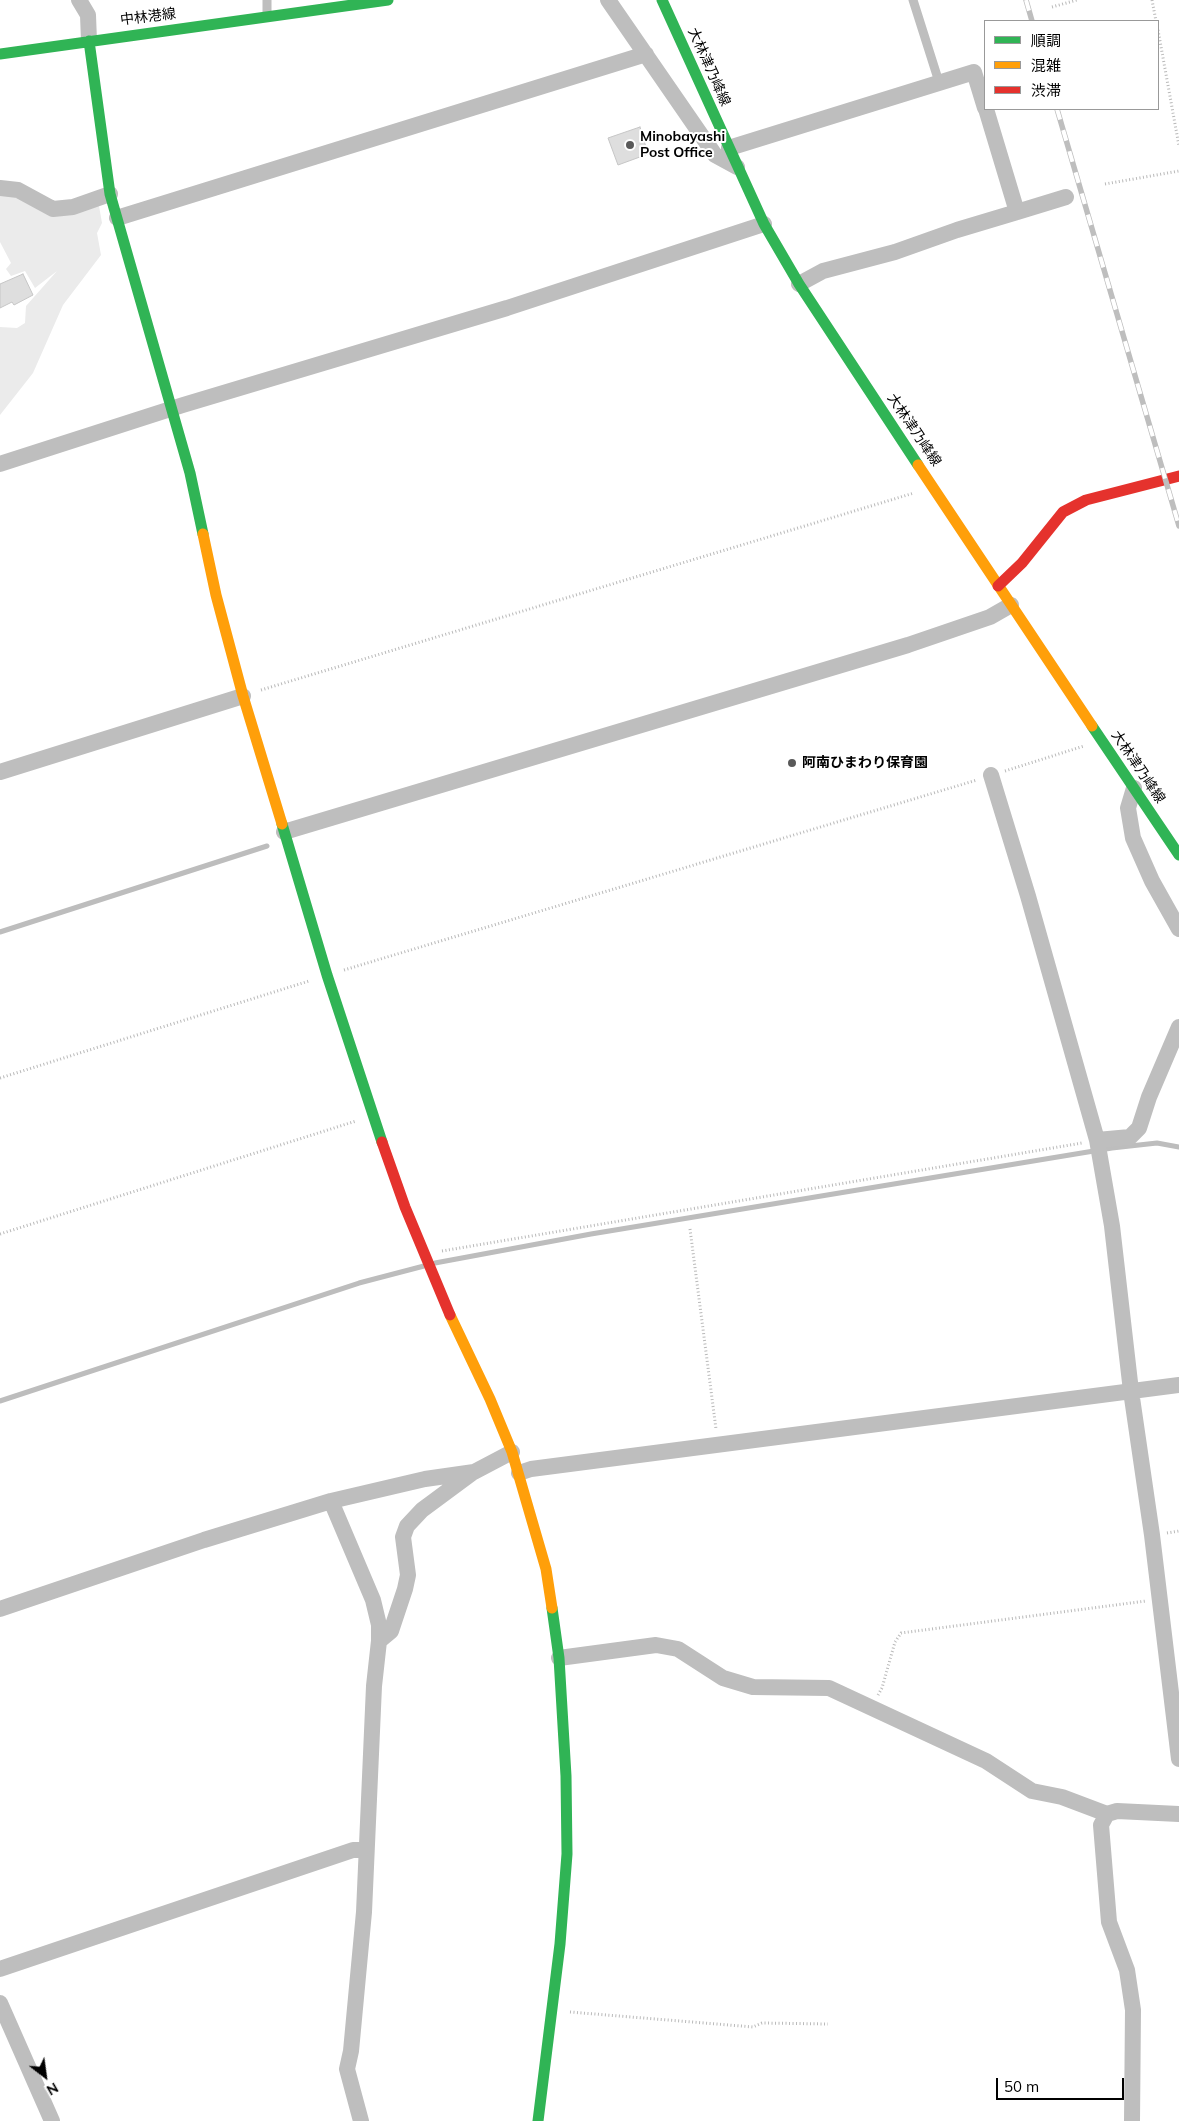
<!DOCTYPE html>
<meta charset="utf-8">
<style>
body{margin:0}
#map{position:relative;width:1179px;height:2121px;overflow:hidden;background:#fff;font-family:Mulish,"Noto Sans JP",sans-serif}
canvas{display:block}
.legend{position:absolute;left:984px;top:20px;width:175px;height:90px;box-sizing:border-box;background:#fff;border:1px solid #999;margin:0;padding:6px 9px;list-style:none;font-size:15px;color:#000}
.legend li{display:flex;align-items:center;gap:10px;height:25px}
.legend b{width:25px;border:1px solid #999}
.north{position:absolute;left:20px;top:2051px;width:50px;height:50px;-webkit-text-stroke:4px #fff;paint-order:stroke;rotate:150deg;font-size:14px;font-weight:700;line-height:20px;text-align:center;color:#000}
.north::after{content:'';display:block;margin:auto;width:18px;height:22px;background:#000;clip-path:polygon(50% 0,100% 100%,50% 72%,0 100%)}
.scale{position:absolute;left:996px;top:2078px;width:128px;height:22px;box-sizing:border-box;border:2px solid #000;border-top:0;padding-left:6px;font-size:15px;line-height:18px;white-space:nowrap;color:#000;-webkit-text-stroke:4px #fff;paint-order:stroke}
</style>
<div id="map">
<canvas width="1179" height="2121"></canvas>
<ul class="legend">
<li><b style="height:6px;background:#30b455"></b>順調</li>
<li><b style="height:6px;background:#ff9f0a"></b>混雑</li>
<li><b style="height:6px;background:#e5322d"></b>渋滞</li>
</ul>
<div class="north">N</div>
<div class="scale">50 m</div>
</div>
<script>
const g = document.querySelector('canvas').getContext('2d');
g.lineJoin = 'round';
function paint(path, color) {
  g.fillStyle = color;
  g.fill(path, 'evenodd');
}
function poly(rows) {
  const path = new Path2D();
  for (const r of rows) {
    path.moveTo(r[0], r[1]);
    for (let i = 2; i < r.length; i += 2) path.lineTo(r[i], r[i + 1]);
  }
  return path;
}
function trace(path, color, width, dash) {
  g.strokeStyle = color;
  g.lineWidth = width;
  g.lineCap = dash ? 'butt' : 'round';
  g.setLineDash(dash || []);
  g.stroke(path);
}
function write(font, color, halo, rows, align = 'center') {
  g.font = font + ' Mulish,"Noto Sans JP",sans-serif';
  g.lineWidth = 4;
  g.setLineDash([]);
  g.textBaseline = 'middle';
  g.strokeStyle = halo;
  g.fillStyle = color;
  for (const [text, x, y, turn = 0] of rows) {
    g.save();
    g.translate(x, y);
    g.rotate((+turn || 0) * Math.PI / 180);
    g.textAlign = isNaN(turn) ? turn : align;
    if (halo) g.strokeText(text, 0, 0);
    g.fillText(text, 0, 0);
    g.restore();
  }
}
const green = poly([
 [15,195,59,216,99,206,102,223,97,233,101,255,63,305,33,373,0,415,0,327,17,328,25,323,26,306,57,271,35,288,25,271,11,276,6,269,11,263,0,242,0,196]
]);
const stream = poly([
 [0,932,267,846],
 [435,1263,591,1234,1112,1148,1157,1143,1179,1147],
 [0,1401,359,1283,424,1266]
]);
const building = poly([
 [640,127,648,154,618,165,608,138,640,127],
 [23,274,33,295,14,305,12,302,0,308,0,284,23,274]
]);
const path = poly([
 [1152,0,1156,21],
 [1052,7,1077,0],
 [1158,30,1179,146],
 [1105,184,1179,171],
 [261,690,914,493],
 [1005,771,1084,746],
 [344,970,977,780],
 [0,1078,309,981],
 [690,1229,716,1429],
 [0,1234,356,1121],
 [442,1251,1082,1143],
 [1167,1533,1179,1531],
 [878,1695,882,1688,895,1642,901,1633,1146,1601],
 [570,2012,753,2027,762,2023,828,2024]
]);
const lane = poly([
 [913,0,939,82],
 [267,16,267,0]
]);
const street = poly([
 [79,0,88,15,89,41],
 [608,0,715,155,737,167],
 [986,109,1017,212,1066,197],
 [729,148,974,72,985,108],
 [0,188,18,190,53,209,73,207,110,194],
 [117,218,646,54],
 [799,284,823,271,895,252,957,230,1017,212],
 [0,464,183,405,507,308,764,224],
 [0,772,243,696],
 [991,775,1028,896,1097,1140,1112,1226,1131,1391,1152,1535,1179,1759],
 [1134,788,1128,808,1133,838,1152,881,1179,929],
 [284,832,908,645,990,617,1011,605],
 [1097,1140,1130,1137,1139,1128,1149,1097,1179,1027],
 [519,1473,531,1469,1179,1385],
 [331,1501,373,1600,379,1625,379,1641,391,1631,405,1589,408,1575,403,1537,407,1526,422,1510,472,1473],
 [0,1609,204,1540,331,1501,425,1479,474,1472,512,1452],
 [559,1658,656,1645,678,1649,723,1678,753,1687,829,1688,986,1761,1032,1791,1062,1797,1107,1814,1117,1811,1179,1814],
 [1107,1814,1101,1825,1109,1922,1127,1970,1133,2010,1132,2121],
 [0,1969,353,1850,365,1850],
 [0,2003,52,2121],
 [361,2121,347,2069,351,2051,364,1912,374,1686,379,1641]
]);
const fast = poly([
 [662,0,764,224,799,284,918,465],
 [89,41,110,194,190,473,203,534],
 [0,54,388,0],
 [1092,726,1179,855],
 [282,824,327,975,382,1142],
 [538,2121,560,1944,567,1854,566,1776,559,1658,552,1608]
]);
const slow = poly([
 [918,465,1092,726],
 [203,534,216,595,243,696,282,824],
 [450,1315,490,1399,512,1452,546,1569,552,1608]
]);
const jam = poly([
 [998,586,1022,563,1063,512,1086,500,1179,476],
 [382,1142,405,1207,450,1315]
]);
const rail = poly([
 [1026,0,1032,21],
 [1057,109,1179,526]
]);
const markers = [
 [630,145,5,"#595959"],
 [792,763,5,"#595959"]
];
const streetNames = [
 ["中林港線",148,17,-7],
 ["大林津乃峰線",709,67,66],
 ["大林津乃峰線",914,430,56],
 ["大林津乃峰線",1138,767,56]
];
const poiNames = [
 ["Minobayashi",640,137],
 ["Post Office",640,153],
 ["阿南ひまわり保育園",802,763]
];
paint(green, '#ebebeb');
trace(stream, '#bdbdbd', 5);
paint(building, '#dedede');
trace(building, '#c6c6c6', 1);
trace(path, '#b9b9b9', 3, [1, 2.5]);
trace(lane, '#bebebe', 9);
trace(street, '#bebebe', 16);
trace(fast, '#30b455', 11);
trace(slow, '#ff9f0a', 11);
trace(jam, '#e5322d', 11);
trace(rail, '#bebebe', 5.5);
trace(rail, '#fff', 4, [11]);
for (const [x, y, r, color] of markers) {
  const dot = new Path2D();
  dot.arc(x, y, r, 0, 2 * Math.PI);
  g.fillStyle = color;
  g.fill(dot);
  trace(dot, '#fff', 2);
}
write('14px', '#000', '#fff', streetNames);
write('bold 14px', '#000', '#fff', poiNames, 'left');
</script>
